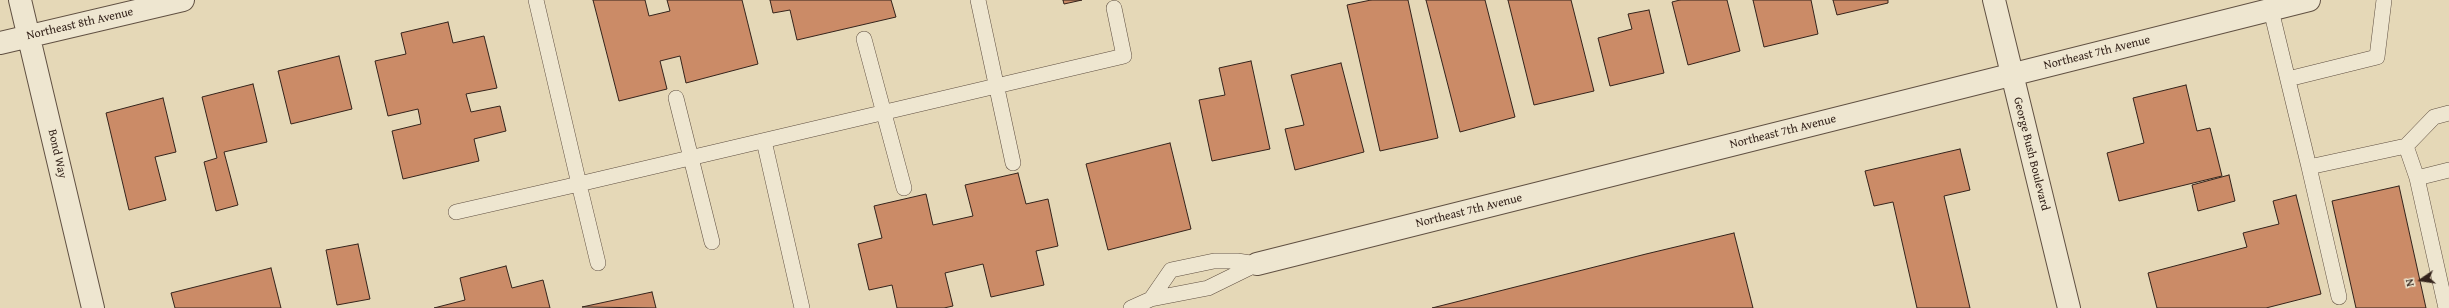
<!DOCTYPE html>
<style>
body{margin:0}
#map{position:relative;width:2449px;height:308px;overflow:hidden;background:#e5d8b7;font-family:"Gentium Book Plus",serif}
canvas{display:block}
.north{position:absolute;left:2401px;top:260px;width:40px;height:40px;-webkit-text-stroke:3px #eee6d0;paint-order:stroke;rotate:257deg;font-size:11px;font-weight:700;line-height:16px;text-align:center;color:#34231b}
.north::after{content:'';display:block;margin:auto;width:14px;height:18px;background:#34231b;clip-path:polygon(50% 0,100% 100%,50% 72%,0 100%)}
</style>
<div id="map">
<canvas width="2449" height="308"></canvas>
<div class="north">N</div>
</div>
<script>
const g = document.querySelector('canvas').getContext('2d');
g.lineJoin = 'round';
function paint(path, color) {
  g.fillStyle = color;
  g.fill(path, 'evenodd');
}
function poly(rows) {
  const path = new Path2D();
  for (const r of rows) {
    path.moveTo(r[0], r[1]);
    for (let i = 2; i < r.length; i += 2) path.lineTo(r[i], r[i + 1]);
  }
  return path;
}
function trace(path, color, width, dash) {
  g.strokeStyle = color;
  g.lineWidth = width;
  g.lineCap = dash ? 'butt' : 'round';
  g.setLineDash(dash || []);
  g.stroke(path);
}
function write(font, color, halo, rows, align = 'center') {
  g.font = font + ' "Gentium Book Plus",serif';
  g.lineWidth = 4;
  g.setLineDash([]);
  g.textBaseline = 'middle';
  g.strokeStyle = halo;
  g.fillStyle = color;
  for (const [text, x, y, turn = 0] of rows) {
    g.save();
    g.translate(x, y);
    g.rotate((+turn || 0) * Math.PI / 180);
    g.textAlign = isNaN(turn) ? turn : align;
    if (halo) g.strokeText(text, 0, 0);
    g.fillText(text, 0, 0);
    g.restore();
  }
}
const building = poly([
 [593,0,645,0,649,16,670,11,667,0,742,0,758,64,686,83,680,56,660,61,667,89,619,101,593,0],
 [770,0,891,0,896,17,797,40,790,10,773,13,770,0],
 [1063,0,1082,0,1064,4,1063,0],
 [1371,0,1408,0,1438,138,1380,151,1347,5,1371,0],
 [1426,0,1485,0,1515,117,1460,132,1426,0],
 [1508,0,1571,0,1594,91,1534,105,1508,0],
 [1680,0,1727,0,1740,51,1688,65,1672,2,1680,0],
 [1753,0,1811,0,1818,34,1764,47,1753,0],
 [1833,0,1888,0,1888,3,1837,15,1833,0],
 [1649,10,1664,73,1610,86,1598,38,1632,29,1628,14,1649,10],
 [448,22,453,43,484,36,497,88,466,94,471,112,500,106,506,131,474,139,479,161,403,179,392,131,421,124,418,109,388,116,375,61,406,54,401,33,448,22],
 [339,56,352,109,291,124,278,71,339,56],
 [1251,61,1270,149,1212,161,1199,100,1225,95,1219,68,1251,61],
 [1341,63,1364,152,1295,170,1285,129,1304,125,1291,75,1341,63],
 [253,84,267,142,224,152,238,205,216,211,204,162,217,158,202,97,253,84],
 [2186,85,2197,131,2210,128,2222,176,2119,201,2107,153,2144,143,2133,98,2186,85],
 [163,98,176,152,155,157,166,200,129,210,106,113,163,98],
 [1170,143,1191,229,1108,250,1086,164,1170,143],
 [1960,149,1970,190,1944,196,1970,308,1917,308,1893,202,1874,206,1865,171,1960,149],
 [1018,173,1026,204,1048,199,1058,246,1036,251,1044,285,991,297,983,264,945,273,953,306,944,308,897,308,892,285,869,290,858,244,882,238,874,206,926,194,933,225,973,216,965,185,1018,173],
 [2229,175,2235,201,2198,211,2192,185,2229,175],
 [2399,186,2426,308,2356,308,2332,201,2399,186],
 [2296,195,2321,294,2266,308,2157,308,2148,273,2247,247,2243,233,2279,224,2273,201,2296,195],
 [1734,233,1753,308,1432,308,1646,254,1734,233],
 [358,244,370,299,337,305,326,250,358,244],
 [506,266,512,288,543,280,550,308,434,308,465,300,460,278,506,266],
 [271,268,281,308,175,308,171,293,271,268],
 [652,292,656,308,582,307,652,292]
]);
const service = poly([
 [978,0,1013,163],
 [2271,10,2309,167,2406,146,2417,178,2446,308],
 [864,39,904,188],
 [2288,79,2377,57,2384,0],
 [676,98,712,242],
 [764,141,802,308],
 [2406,146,2434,117,2449,113],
 [2309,167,2339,297],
 [2417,178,2449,170],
 [456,212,579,184,536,0],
 [598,263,579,184,1124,56,1114,8],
 [1151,299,1171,270,1214,261,1237,261,1257,264],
 [1131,308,1151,299,1208,288,1257,264]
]);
const minor = poly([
 [20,0,93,308],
 [0,43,183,0],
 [1257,264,2309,0]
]);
const tertiary = poly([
 [1994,0,2069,308]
]);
const streetNames = [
 ["Northeast 8th Avenue",80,24,-13],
 ["Northeast 7th Avenue",2097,53,-14],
 ["Northeast 7th Avenue",1783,132,-14],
 ["Bond Way",57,154,77],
 ["George Bush Boulevard",2031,154,76],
 ["Northeast 7th Avenue",1469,211,-14]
];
paint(building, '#cb8b67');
trace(building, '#34231b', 1);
trace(service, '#605042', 16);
trace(minor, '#605042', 24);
trace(tertiary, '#605042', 24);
trace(service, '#eee6d0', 15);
trace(minor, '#eee6d0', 22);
trace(tertiary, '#eee6d0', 22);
write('12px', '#34231b', '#eee6d0', streetNames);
</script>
